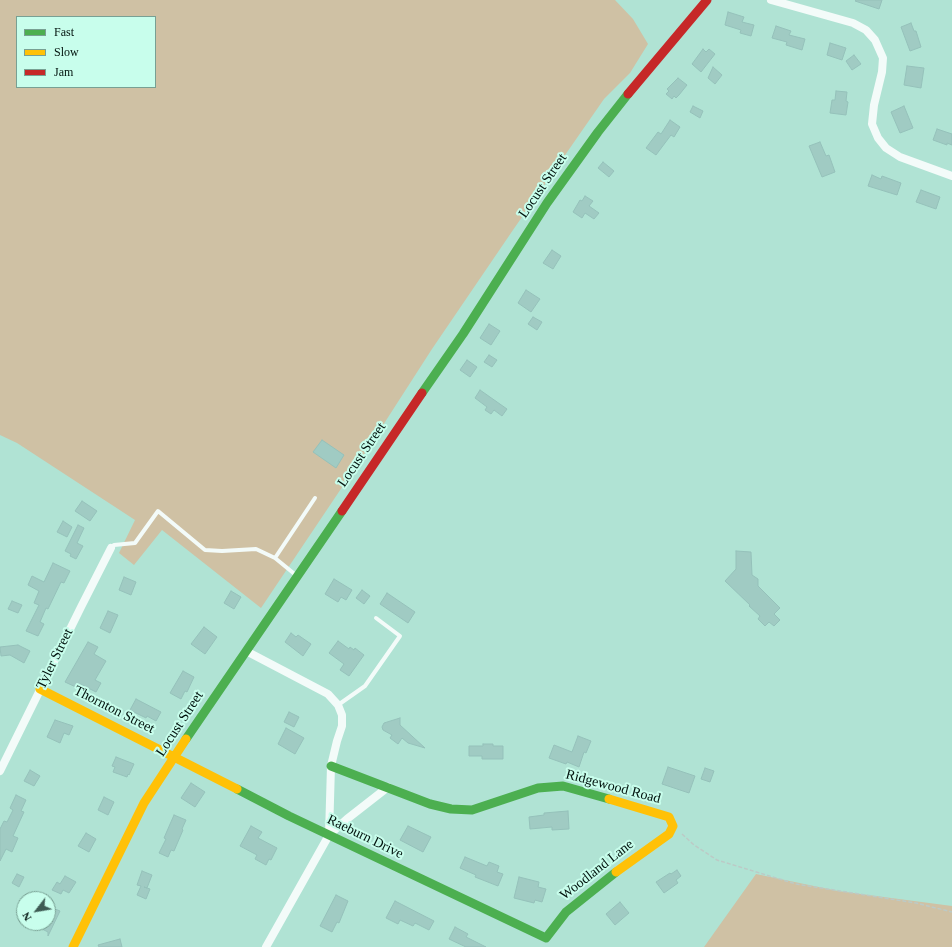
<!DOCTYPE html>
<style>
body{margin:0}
#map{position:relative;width:952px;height:947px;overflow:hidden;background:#b0e3d4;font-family:Georgia,serif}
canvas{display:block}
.legend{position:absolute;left:16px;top:16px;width:140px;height:72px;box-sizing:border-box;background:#c8feec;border:1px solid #78a093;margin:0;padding:5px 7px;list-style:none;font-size:12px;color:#01120d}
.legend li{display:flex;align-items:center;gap:8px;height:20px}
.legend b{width:20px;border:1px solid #78a093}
.north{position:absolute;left:16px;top:891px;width:40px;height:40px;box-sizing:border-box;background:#c8feec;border:1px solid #78a093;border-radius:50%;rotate:239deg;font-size:11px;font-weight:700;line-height:16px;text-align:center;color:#01120d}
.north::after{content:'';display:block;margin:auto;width:14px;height:18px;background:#3e5b53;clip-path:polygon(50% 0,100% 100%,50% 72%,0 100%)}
</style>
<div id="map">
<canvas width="952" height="947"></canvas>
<ul class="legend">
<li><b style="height:5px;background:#4caf50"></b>Fast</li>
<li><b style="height:5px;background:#ffc107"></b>Slow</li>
<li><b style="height:5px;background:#c62828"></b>Jam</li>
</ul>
<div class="north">N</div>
</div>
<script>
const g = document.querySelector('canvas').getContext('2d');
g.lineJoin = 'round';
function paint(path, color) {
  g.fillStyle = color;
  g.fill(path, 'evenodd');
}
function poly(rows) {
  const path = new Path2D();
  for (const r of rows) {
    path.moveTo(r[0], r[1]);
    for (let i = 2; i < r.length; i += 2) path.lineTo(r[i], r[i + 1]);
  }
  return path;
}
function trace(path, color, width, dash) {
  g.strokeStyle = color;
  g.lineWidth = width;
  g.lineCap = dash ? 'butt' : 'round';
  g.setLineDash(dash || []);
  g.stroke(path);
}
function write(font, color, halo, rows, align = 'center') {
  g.font = font + ' Georgia,serif';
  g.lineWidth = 4;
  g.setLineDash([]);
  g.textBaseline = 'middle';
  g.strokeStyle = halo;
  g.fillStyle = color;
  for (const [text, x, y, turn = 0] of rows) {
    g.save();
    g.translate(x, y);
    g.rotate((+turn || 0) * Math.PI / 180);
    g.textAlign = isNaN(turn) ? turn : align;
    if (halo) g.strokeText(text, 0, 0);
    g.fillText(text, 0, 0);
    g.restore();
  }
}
const green = poly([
 [0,0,615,0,633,19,648,44,630,73,604,99,513,230,432,349,367,450,261,608,162,530,134,565,119,553,135,520,17,443,0,435],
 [17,17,155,17,155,87,17,87],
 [756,874,838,891,952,906,952,947,704,947]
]);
const building = poly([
 [856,0,882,0,879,9,855,1,856,0],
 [728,12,744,17,742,22,754,25,751,36,740,33,741,30,725,25,728,12],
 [911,23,914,31,916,31,921,47,910,51,901,27,911,23],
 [776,26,791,31,789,35,805,39,802,50,786,45,787,42,772,38,776,26],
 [830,43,846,48,842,60,827,55,830,43],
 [703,49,706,52,709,49,715,54,701,72,692,64,703,49],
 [854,55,861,64,852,70,846,61,854,55],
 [907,66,924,68,921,88,904,85,907,66],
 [713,67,722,75,715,84,708,78,713,67],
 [678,78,687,85,679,95,676,98,674,96,672,99,666,94,669,91,667,89,678,78],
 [836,91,847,92,846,101,848,102,846,115,830,113,832,100,835,100,836,91],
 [693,106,703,111,700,118,690,112,693,106],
 [904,106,913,128,900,133,891,112,904,106],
 [670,120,680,127,674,137,671,135,656,155,646,148,658,132,661,134,670,120],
 [937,129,952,134,952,145,947,143,947,145,933,140,937,129],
 [820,142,826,156,829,155,835,172,822,177,809,146,820,142],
 [603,162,614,171,609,177,598,168,603,162],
 [872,175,881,179,882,176,901,183,897,195,868,186,872,175],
 [921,190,940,197,936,209,916,202,921,190],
 [585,196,593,201,589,206,599,213,594,219,585,213,582,218,573,212,580,200,582,201,585,196],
 [552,250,561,256,553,269,543,263,552,250],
 [526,290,540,299,531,312,518,303,526,290],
 [533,317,542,322,537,330,528,324,533,317],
 [489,324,500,331,491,345,480,338,489,324],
 [489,355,497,360,492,367,484,362,489,355],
 [467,360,477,367,470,377,460,370,467,360],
 [480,390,507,409,502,416,494,410,491,414,485,410,487,407,475,398,480,390],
 [322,440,344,455,336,468,313,452,322,440],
 [82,501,97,511,90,521,75,511,82,501],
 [63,521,72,527,67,537,57,532,63,521],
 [78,525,84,528,77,543,83,546,76,559,70,556,71,554,65,551,78,525],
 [736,551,751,552,752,575,758,579,758,586,780,608,774,614,780,620,774,626,769,622,765,626,758,619,760,616,749,606,750,605,725,581,736,569,736,551],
 [53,563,70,571,64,583,61,582,48,609,46,608,40,622,44,624,38,636,26,631,39,605,34,603,39,591,28,585,32,576,44,582,53,563],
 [124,577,136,582,131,595,119,590,124,577],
 [334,579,352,590,346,600,341,597,338,602,325,594,334,579],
 [362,590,370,596,364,604,356,598,362,590],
 [231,591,241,597,234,609,224,603,231,591],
 [387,593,415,612,408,623,380,604,387,593],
 [12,601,22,605,18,613,8,609,12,601],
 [108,611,118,615,110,633,100,628,108,611],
 [204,627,217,637,205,654,191,644,204,627],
 [291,633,296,637,298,635,311,644,303,656,285,642,291,633],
 [338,641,349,649,350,647,354,650,355,648,364,655,349,676,340,670,344,664,329,653,338,641],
 [88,642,98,647,94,654,106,661,95,680,101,683,96,692,80,684,78,688,65,682,88,642],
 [18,645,30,651,24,663,10,655,1,656,0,647,18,645],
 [183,671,194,677,187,692,185,691,181,699,170,693,183,671],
 [136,699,161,712,156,721,147,716,146,718,130,710,136,699],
 [289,712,299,717,294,727,284,722,289,712],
 [400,718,400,725,425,748,408,743,402,738,398,744,390,738,392,735,383,730,382,727,384,723,400,718],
 [55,720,73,726,69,735,64,733,60,743,47,737,55,720],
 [286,728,304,738,295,754,278,744,286,728],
 [578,736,591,741,586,753,584,752,579,767,567,762,566,764,549,758,554,745,572,752,578,736],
 [483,744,493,744,493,746,503,746,503,759,482,759,482,756,469,756,469,746,483,746,483,744],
 [116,757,134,764,129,775,128,774,127,777,113,772,115,767,112,766,116,757],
 [668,767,695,776,689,793,662,784,668,767],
 [705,768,714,771,710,782,701,779,705,768],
 [30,770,40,776,34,786,24,781,30,770],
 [191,783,205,792,195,807,181,798,191,783],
 [16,795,26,800,21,811,24,812,13,836,18,838,12,852,6,849,0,861,0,829,4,821,7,822,13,810,10,808,16,795],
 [104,797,114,802,108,815,98,810,104,797],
 [568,811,569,829,552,830,552,827,530,829,529,817,544,815,544,813,568,811],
 [174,815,186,820,182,829,183,830,174,851,171,850,168,857,159,853,166,839,164,838,174,815],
 [251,826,262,832,258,838,277,848,271,860,269,859,266,865,255,859,257,855,240,846,251,826],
 [408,826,431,837,423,852,400,840,408,826],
 [86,833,96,839,89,852,78,846,86,833],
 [465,857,487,866,489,862,499,866,497,872,503,874,498,886,475,877,476,875,460,868,465,857],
 [677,870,681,876,676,880,678,883,664,893,656,882,670,873,671,874,677,870],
 [142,871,152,875,147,888,144,887,150,889,146,899,137,895,141,886,137,885,142,871],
 [17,874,24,877,19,887,12,883,17,874],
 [65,876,76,882,69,893,63,890,61,894,52,890,57,882,60,884,65,876],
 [519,877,539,882,538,887,546,889,542,902,535,900,534,903,514,898,519,877],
 [336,895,348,901,339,923,337,922,332,932,320,926,336,895],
 [395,901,434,921,429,930,415,923,413,926,400,920,398,924,386,918,395,901],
 [620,902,629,913,615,925,606,914,620,902],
 [48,906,60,911,48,936,48,932,30,923,48,923,48,906],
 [455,927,468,934,466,937,486,947,466,947,449,939,455,927],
 [120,939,122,947,99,947,98,945,120,939]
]);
const path = poly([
 [682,834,694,845,717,860,796,884,916,903,952,912]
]);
const lane = poly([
 [111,548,114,545,135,543,158,511,205,550,222,551,256,549,275,558,297,576],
 [275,558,315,498],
 [338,705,365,686,400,636,376,618]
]);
const street = poly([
 [771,0,853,23,866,30,875,40,883,58,882,72,874,105,872,124,878,138,886,148,900,157,952,176],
 [246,651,328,694,338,705,342,715,342,726,337,741,331,766,329,835,266,947],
 [0,771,81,607,111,548],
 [329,835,347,819,388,787]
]);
const fast = poly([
 [422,393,463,334,547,203,598,132,628,94],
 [186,739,342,511],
 [331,766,430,804,451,809,472,810,538,788,563,786,609,799],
 [237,789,289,816,546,938,566,912,616,872]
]);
const slow = poly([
 [40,689,237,789],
 [609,799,669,817,673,826,669,834,616,872],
 [73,947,144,803,186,739]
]);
const jam = poly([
 [628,94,707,0],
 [342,511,422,393]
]);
const streetNames = [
 ["Locust Street",543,186,-56],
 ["Locust Street",362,455,-56],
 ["Tyler Street",55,659,-64],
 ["Thornton Street",114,710,27],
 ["Locust Street",180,724,-57],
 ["Ridgewood Road",613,787,15],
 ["Raeburn Drive",365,837,26],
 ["Woodland Lane",597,870,-38]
];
paint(green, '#cfc1a4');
paint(building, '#a0cbc3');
trace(building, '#95c1ba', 1);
trace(path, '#bccac6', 1.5, [4, 2]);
trace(lane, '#f3fbf9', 4);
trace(street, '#f3fbf9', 8);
trace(fast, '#4caf50', 9);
trace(slow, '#ffc107', 9);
trace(jam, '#c62828', 9);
write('14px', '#01120d', '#c8feec', streetNames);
</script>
